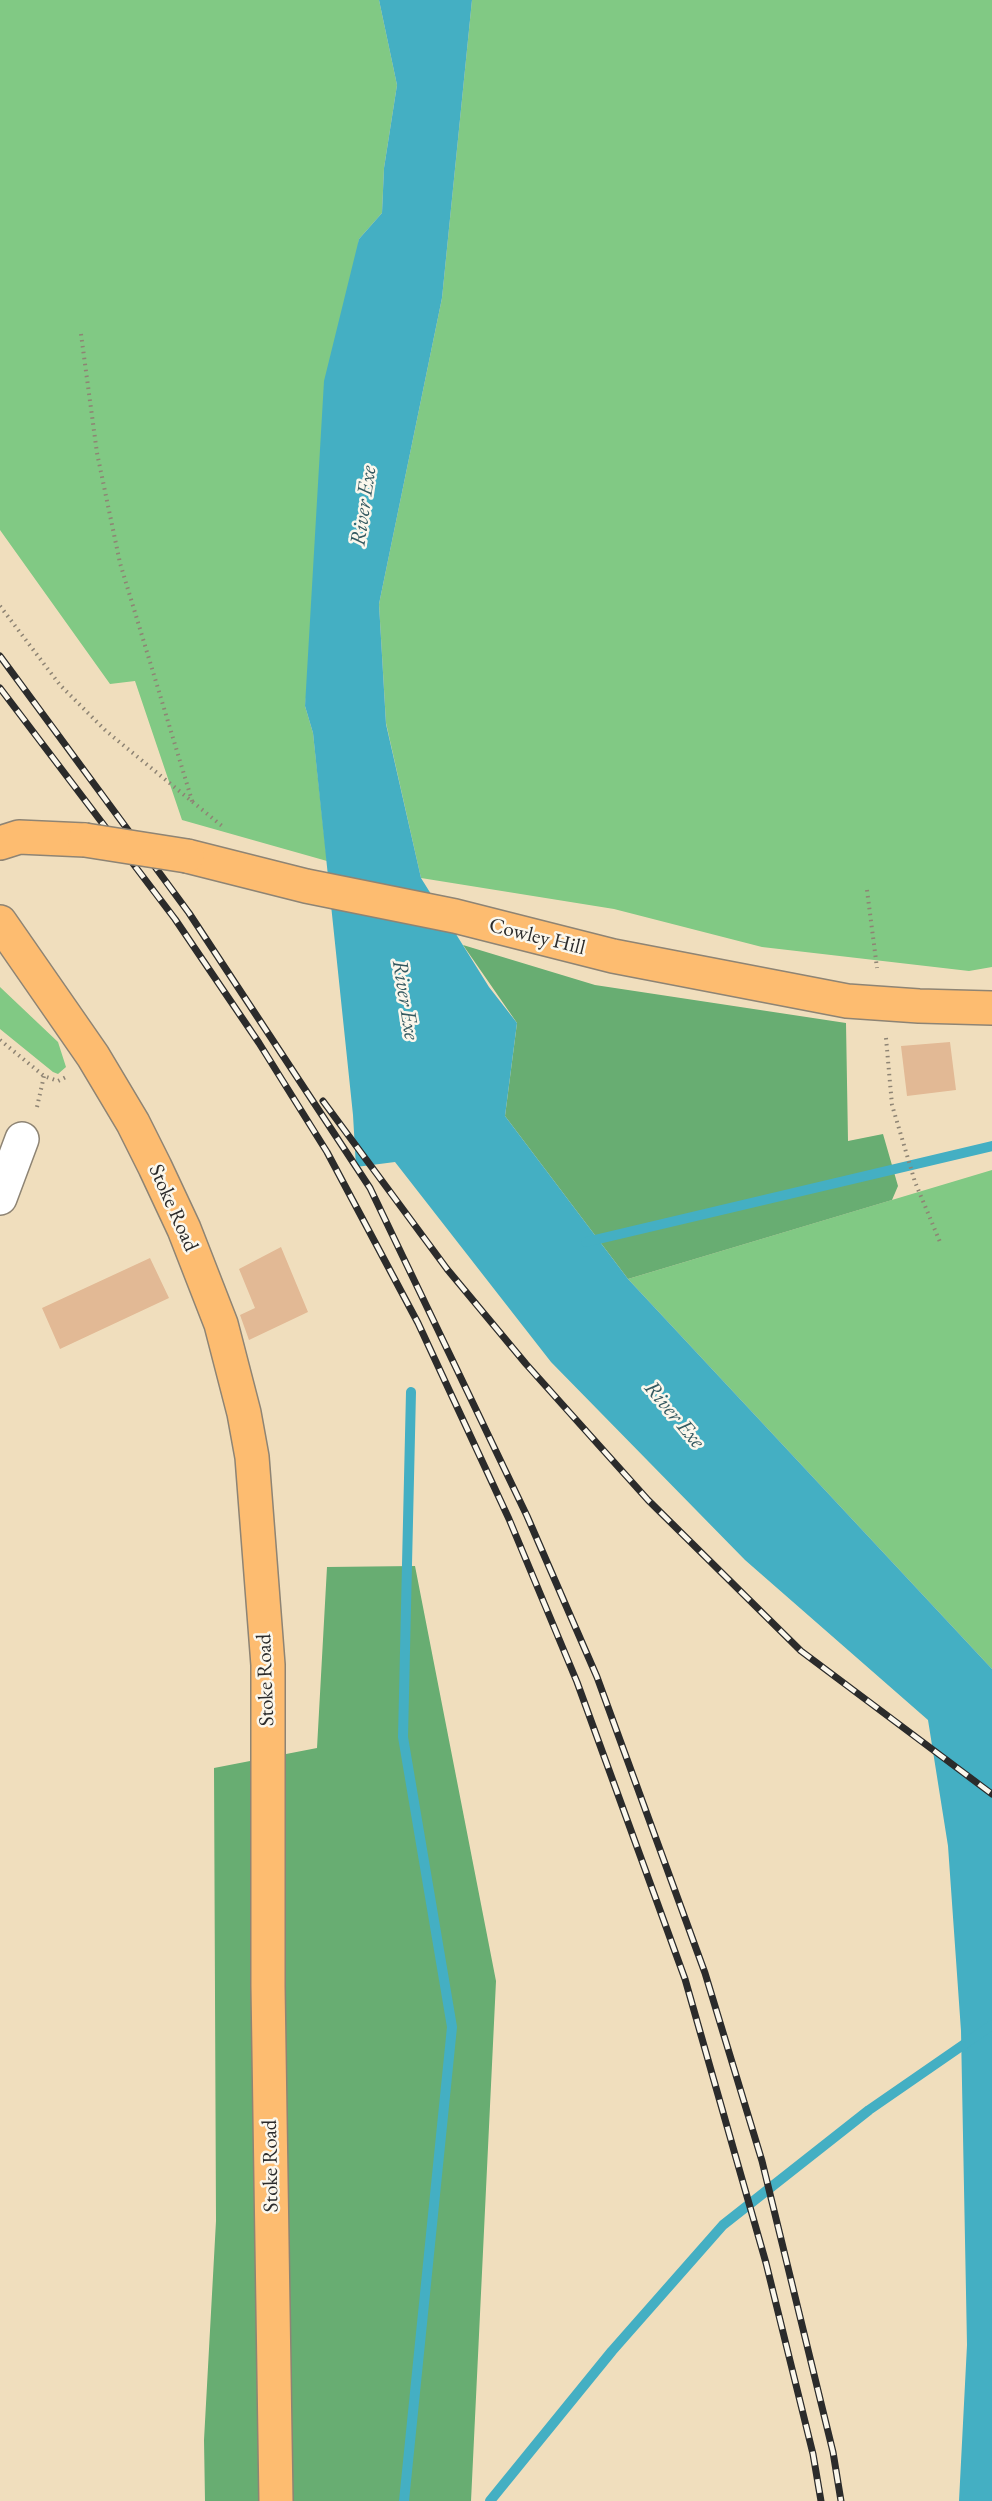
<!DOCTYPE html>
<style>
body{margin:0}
canvas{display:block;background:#f0debd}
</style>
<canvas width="992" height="2501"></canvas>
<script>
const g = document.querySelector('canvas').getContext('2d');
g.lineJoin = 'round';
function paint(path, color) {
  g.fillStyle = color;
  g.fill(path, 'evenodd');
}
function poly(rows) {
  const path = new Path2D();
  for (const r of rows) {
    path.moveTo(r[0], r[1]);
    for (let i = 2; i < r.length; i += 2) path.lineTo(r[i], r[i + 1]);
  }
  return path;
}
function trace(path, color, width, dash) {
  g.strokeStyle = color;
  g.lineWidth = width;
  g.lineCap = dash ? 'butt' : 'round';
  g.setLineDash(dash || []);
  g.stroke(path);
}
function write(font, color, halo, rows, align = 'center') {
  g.font = font + ' "EB Garamond",serif';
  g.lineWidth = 5;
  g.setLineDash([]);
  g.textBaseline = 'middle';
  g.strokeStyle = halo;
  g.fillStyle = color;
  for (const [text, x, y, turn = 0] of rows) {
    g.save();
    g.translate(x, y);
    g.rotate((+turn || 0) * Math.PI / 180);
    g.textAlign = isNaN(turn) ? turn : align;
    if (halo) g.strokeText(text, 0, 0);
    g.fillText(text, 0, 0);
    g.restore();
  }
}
const green = poly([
 [0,0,379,0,397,85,384,168,382,213,359,239,305,706,313,733,327,861,182,820,135,681,110,684,0,530],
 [472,0,992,0,992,967,969,971,762,947,614,909,421,878,386,723,379,604,442,298],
 [0,987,58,1042,66,1067,58,1074,53,1072,0,1029],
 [992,1170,992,1669,628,1279]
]);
const forest = poly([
 [463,945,595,985,846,1023,848,1141,883,1134,898,1186,892,1200,628,1279,505,1116,517,1023],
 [415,1566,496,1981,471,2501,205,2501,204,2440,216,2221,214,1768,317,1748,327,1567]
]);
const water = poly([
 [379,0,472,0,442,298,379,604,386,724,421,878,489,987,517,1023,505,1116,628,1279,992,1669,992,2501,959,2501,967,2345,961,2031,948,1846,928,1720,745,1560,551,1362,395,1162,356,1167,353,1115,313,733,305,706,324,381,359,239,382,213,384,168,397,85]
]);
const stream = poly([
 [586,1242,992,1146],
 [404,2501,452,2027,403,1737,411,1392],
 [490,2501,612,2351,723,2225,869,2110,992,2025]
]);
const building = poly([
 [950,1042,956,1090,907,1096,901,1046],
 [281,1247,308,1312,249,1340,240,1315,255,1308,239,1269],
 [150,1258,169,1298,60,1349,42,1308]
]);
const path = poly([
 [81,334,97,453,120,563,193,804],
 [0,606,60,685,106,731,222,826],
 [867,890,877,968],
 [886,1038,892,1105,915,1182,940,1242],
 [0,1040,44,1076,58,1081,66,1077],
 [37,1107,44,1076]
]);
const minor = poly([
 [0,1198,22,1139]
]);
const primary = poly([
 [0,922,93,1056,133,1123,155,1167,184,1229,221,1324,244,1413,252,1457,268,1665,268,1986,276,2501]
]);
const trunk = poly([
 [0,843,19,837,85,840],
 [187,856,306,886,455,916,613,956,847,1001,919,1006,992,1008]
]);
const rail = poly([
 [0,656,189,913,370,1188,527,1516,597,1677,705,1973,762,2161,833,2452,841,2501],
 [0,688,175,919,259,1043,327,1152,418,1323,509,1519,577,1682,685,1979,766,2263,813,2454,821,2501],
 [323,1101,447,1269,526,1364,648,1500,801,1651,992,1794]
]);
const trunkBridge = poly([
 [85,840,187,856]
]);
const streetNames = [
 ["Cowley Hill",537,937,14],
 ["Stoke Road",173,1208,66],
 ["Stoke Road",266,1680,-92],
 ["Stoke Road",271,2166,-91]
];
const waterNames = [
 ["River Exe",364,506,-82],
 ["River Exe",405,1000,81],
 ["River Exe",674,1415,50]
];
paint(green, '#81c984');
paint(forest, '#68ad72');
paint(water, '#44afc3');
trace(stream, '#44afc3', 10);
paint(building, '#e2b995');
trace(minor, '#8e8474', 36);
trace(primary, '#8e8474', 36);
trace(trunk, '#8e8474', 36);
trace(path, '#8e8474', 4, [1.5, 4.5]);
trace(minor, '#fff', 33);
trace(primary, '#fdbc70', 33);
trace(trunk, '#fdbc70', 33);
trace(rail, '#2b2b2b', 7);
trace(rail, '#fbf7ec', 4.5, [14]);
trace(trunkBridge, '#8e8474', 36, []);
trace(trunkBridge, '#fdbc70', 33);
write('21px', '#2b2b2b', '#fbf7ec', streetNames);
write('italic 22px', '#345960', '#fbf7ec', waterNames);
</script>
